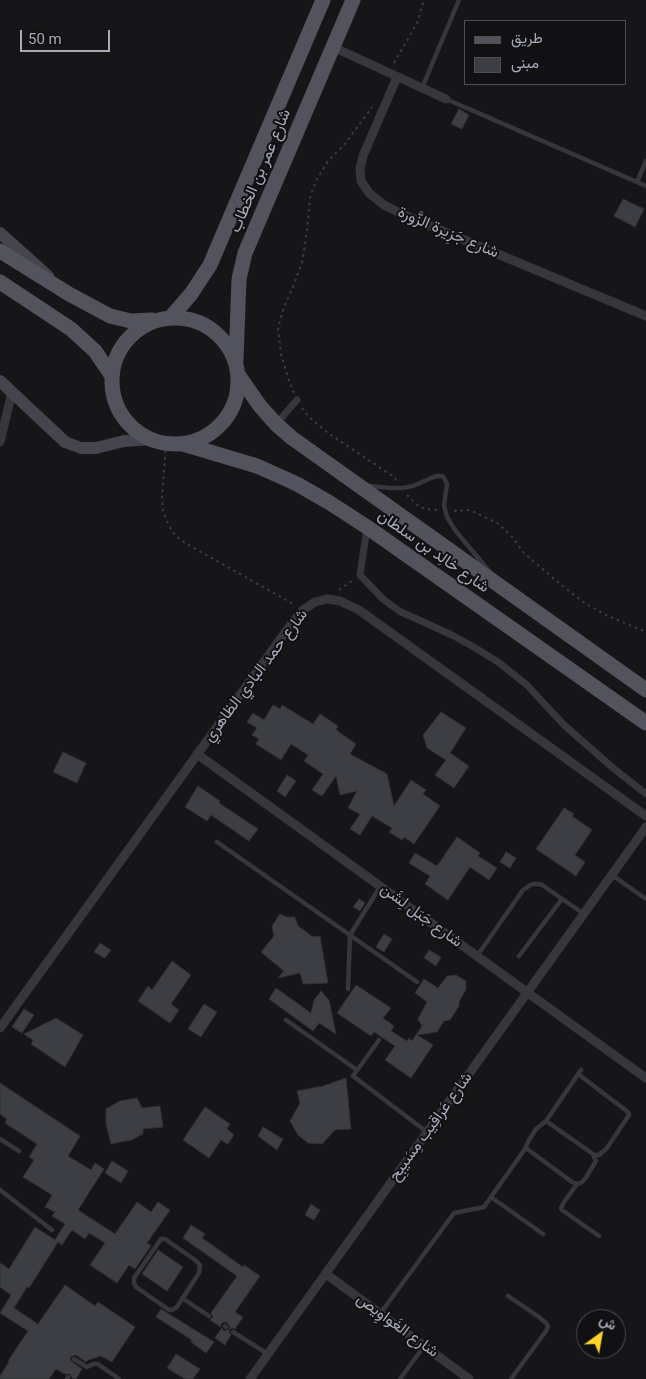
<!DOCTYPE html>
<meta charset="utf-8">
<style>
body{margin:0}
#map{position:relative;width:646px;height:1379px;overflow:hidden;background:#161618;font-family:Roboto,Vazirmatn,sans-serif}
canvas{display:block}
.legend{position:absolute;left:464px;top:20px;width:162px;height:65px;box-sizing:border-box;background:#111113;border:1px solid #4d4e55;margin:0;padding:6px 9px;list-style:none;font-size:15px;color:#a7aab9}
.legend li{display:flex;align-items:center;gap:10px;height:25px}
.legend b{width:25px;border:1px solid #4d4e55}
.north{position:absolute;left:576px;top:1309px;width:50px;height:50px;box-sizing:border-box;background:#111113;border:1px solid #4d4e55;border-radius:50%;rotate:32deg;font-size:14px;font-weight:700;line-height:20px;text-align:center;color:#a7aab9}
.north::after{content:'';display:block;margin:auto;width:18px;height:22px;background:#ffd327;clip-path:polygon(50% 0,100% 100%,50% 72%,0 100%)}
.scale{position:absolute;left:20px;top:30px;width:90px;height:22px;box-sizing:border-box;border:2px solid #a7aab9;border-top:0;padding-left:6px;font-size:15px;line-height:18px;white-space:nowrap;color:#a7aab9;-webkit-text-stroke:4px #111113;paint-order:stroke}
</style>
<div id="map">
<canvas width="646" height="1379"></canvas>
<ul class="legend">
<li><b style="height:6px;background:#52535d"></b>طريق</li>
<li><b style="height:14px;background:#3d3e43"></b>مبنى</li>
</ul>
<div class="north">ش</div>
<div class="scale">50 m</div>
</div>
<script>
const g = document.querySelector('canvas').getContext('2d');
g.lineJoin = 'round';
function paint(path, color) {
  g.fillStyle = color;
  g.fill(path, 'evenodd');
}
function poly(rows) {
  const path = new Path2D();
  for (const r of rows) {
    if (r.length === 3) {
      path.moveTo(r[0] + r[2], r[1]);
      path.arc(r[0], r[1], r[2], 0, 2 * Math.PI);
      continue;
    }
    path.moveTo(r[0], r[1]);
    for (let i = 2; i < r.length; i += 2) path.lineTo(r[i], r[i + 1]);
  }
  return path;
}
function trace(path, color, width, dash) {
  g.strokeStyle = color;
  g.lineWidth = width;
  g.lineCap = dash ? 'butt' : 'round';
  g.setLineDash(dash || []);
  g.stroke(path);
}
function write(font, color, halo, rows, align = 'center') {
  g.font = font + ' Roboto,Vazirmatn,sans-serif';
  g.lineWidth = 4;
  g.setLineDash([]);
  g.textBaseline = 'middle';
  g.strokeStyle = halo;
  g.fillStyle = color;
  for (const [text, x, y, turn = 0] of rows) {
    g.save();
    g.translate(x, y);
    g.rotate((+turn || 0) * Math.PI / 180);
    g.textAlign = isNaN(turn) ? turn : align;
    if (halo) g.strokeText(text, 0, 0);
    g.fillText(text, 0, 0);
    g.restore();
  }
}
const building = poly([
 [459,109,469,115,462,129,451,124,459,109],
 [623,199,644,209,635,227,614,216,623,199],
 [273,705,280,709,282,705,313,724,320,714,338,726,336,730,356,744,350,754,387,774,394,806,411,780,426,790,423,794,440,806,414,844,404,837,402,840,389,832,392,828,372,816,360,835,350,829,360,814,348,808,357,791,340,795,336,776,322,796,312,790,323,774,304,761,308,755,291,744,281,760,256,744,259,739,252,735,257,728,247,722,253,713,264,720,273,705],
 [441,712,466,728,450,753,469,766,454,788,435,775,446,760,427,748,423,735,441,712],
 [63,752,86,763,77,783,53,772,63,752],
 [287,775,296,781,285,797,277,791,287,775],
 [198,786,220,801,219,803,258,829,249,841,211,815,207,821,185,807,198,786],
 [564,808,574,814,572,816,592,830,575,855,585,862,576,876,536,849,564,808],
 [457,837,480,853,478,856,497,868,489,880,470,867,448,900,425,884,430,876,409,863,415,853,437,866,457,837],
 [506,852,516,858,510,868,500,862,506,852],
 [359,899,365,903,360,911,353,907,359,899],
 [280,914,287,917,295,917,298,926,313,937,320,936,328,983,303,984,300,973,278,978,284,971,261,952,274,936,272,926,280,914],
 [384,934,392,939,384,952,376,947,384,934],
 [100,943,111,950,105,958,94,952,100,943],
 [429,950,441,957,436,966,424,958,429,950],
 [172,961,191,975,171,1004,179,1010,170,1023,138,1001,148,986,152,990,172,961],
 [456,975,466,981,466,989,459,1002,459,1006,450,1020,444,1021,437,1032,417,1035,433,1045,411,1078,385,1060,395,1046,374,1032,371,1036,337,1013,356,985,391,1008,383,1018,394,1026,391,1031,407,1041,409,1038,412,1041,422,1026,418,1019,427,1002,415,993,424,979,438,988,447,976,456,975],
 [276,988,311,1013,314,1000,321,991,329,1000,336,1034,319,1023,313,1031,269,999,276,988],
 [204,1004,217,1012,201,1037,188,1029,204,1004],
 [24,1009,34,1015,22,1033,12,1027,24,1009],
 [56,1018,83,1035,65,1067,31,1044,33,1040,24,1034,56,1018],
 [346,1078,351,1129,335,1130,322,1144,308,1143,298,1135,290,1121,300,1103,297,1091,323,1086,346,1078],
 [0,1083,80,1136,68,1156,91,1170,95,1163,104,1169,78,1210,115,1234,137,1202,151,1212,158,1202,170,1210,147,1243,151,1246,135,1269,129,1265,117,1283,90,1265,105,1243,89,1233,85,1239,72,1230,62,1245,58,1242,29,1288,27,1287,14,1308,38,1324,65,1285,95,1306,98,1302,135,1327,112,1362,101,1356,88,1360,86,1362,76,1355,72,1356,70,1358,71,1361,82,1369,76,1379,72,1378,70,1374,65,1374,56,1369,49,1379,0,1379,0,1376,9,1362,8,1361,28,1331,0,1313,11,1295,0,1287,0,1263,9,1269,35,1227,55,1240,65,1224,52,1216,55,1212,45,1207,52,1195,23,1177,34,1160,29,1157,37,1144,5,1123,7,1119,0,1114,0,1083],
 [137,1098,142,1108,160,1106,163,1127,143,1129,143,1134,131,1140,111,1144,106,1124,106,1109,120,1101,137,1098],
 [205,1107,230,1124,227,1129,234,1135,228,1144,221,1140,209,1158,183,1140,205,1107],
 [263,1127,283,1139,277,1150,258,1136,263,1127],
 [112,1161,128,1171,121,1183,105,1173,112,1161],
 [311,1204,320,1210,314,1220,305,1215,311,1204],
 [191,1225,205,1234,202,1238,243,1267,244,1265,260,1276,235,1312,243,1317,235,1329,233,1328,230,1329,229,1332,231,1335,225,1345,215,1338,222,1328,224,1331,228,1330,230,1328,229,1325,226,1322,224,1322,221,1324,221,1327,210,1320,213,1317,211,1313,237,1276,183,1238,191,1225],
 [158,1250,183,1267,167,1291,142,1274,158,1250],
 [161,1309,214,1342,206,1353,191,1342,192,1340,156,1317,161,1309],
 [176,1354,200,1369,193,1379,185,1379,167,1368,176,1354]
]);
const path = poly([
 [394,63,417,23,424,0],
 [294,393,288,378,281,354,278,328,284,307,293,287,302,262,306,239,310,198,316,181,328,161,344,145,372,107],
 [302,408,308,416,328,433,394,477,397,481],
 [166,444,162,498,163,511,168,524,175,535,185,543,295,605],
 [407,495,417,505,425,509,437,510],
 [454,511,470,510,499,524,513,538,524,553,560,584,586,604,606,615,646,632],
 [339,590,353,580]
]);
const service = poly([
 [422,88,459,0],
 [446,99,646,186],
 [637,182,646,161],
 [369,486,390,488,402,488,413,486,436,476,442,476,444,478,447,484,444,505,447,517,455,530,489,571],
 [217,842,417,982],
 [612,875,646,899],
 [477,956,523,890,532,884,539,884,542,885,584,914],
 [519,956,562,899],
 [348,989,350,935,380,887],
 [286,1020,357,1070],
 [379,1040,353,1076,427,1132],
 [578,1074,628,1112,629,1115,607,1148,599,1155,594,1155],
 [0,1139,19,1151],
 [526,1148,572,1182,577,1184,581,1183,585,1179,596,1161,593,1154,546,1121],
 [577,1184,564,1202,561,1208,562,1210,599,1236],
 [0,1190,52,1230],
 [491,1197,543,1234],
 [161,1239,165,1239,195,1260,200,1265,199,1273,177,1307,172,1310,169,1310,136,1287,134,1283,134,1278,161,1239],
 [508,1296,539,1317,546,1323,548,1326,546,1331,511,1379],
 [182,1298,209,1316],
 [380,1314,454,1213,484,1207,486,1204,525,1149,529,1140,536,1129,546,1121,581,1070],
 [225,1326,226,1327],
 [233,1332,268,1354],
 [74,1359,87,1367,93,1364,98,1364,119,1379],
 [67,1379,68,1377],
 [400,1379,424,1346]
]);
const pedestrian = poly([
 [276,424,297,400],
 [367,528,360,575,383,599,399,611,452,635,472,646,498,662,527,685,563,724,613,768,646,794]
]);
const minor = poly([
 [333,47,446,99],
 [397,77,363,156,360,168,361,181,369,193,384,205,402,214,646,316],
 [0,442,12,392],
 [197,754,646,1078],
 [0,1028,292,623,303,610,315,602,327,599,340,601,359,610,646,816],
 [326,1274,469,1379],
 [250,1379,646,827]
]);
const secondary = poly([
 [0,233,48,276],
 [0,381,65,442,81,448,96,448,124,441,151,439]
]);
const primary = poly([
 [0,251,69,294,110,316,131,321,152,320],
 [0,282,71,329,95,351,112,376],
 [171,317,191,294,210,265,323,0],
 [175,381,63],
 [236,360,239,279,245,253,353,0],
 [239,376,260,406,276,424,292,438,646,690],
 [183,444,257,466,297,484,330,503,367,527,646,723]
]);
const streetNames = [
 ["شارع عمر بن الخطاب",261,171,-67],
 ["شارع جَزِيرة الزَّورة",448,233,23],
 ["شارع خالِد بن سلطان",433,552,35],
 ["شارع حمد البادي الظاهري",256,676,-53],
 ["شارع جَبَل لِشَن",421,916,36],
 ["شارع عَراقِيب مِسَيبِح",431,1127,-54],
 ["شارع الغَواوِيص",397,1326,36]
];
paint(building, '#3d3e43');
trace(building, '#303034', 1);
trace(path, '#3c3d44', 2, [2.5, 4]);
trace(service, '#36373d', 4.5);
trace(pedestrian, '#36373d', 7);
trace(minor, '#36373d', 9);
trace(secondary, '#44454d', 12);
trace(primary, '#52535d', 15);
write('16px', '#a7aab9', '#111113', streetNames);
</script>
